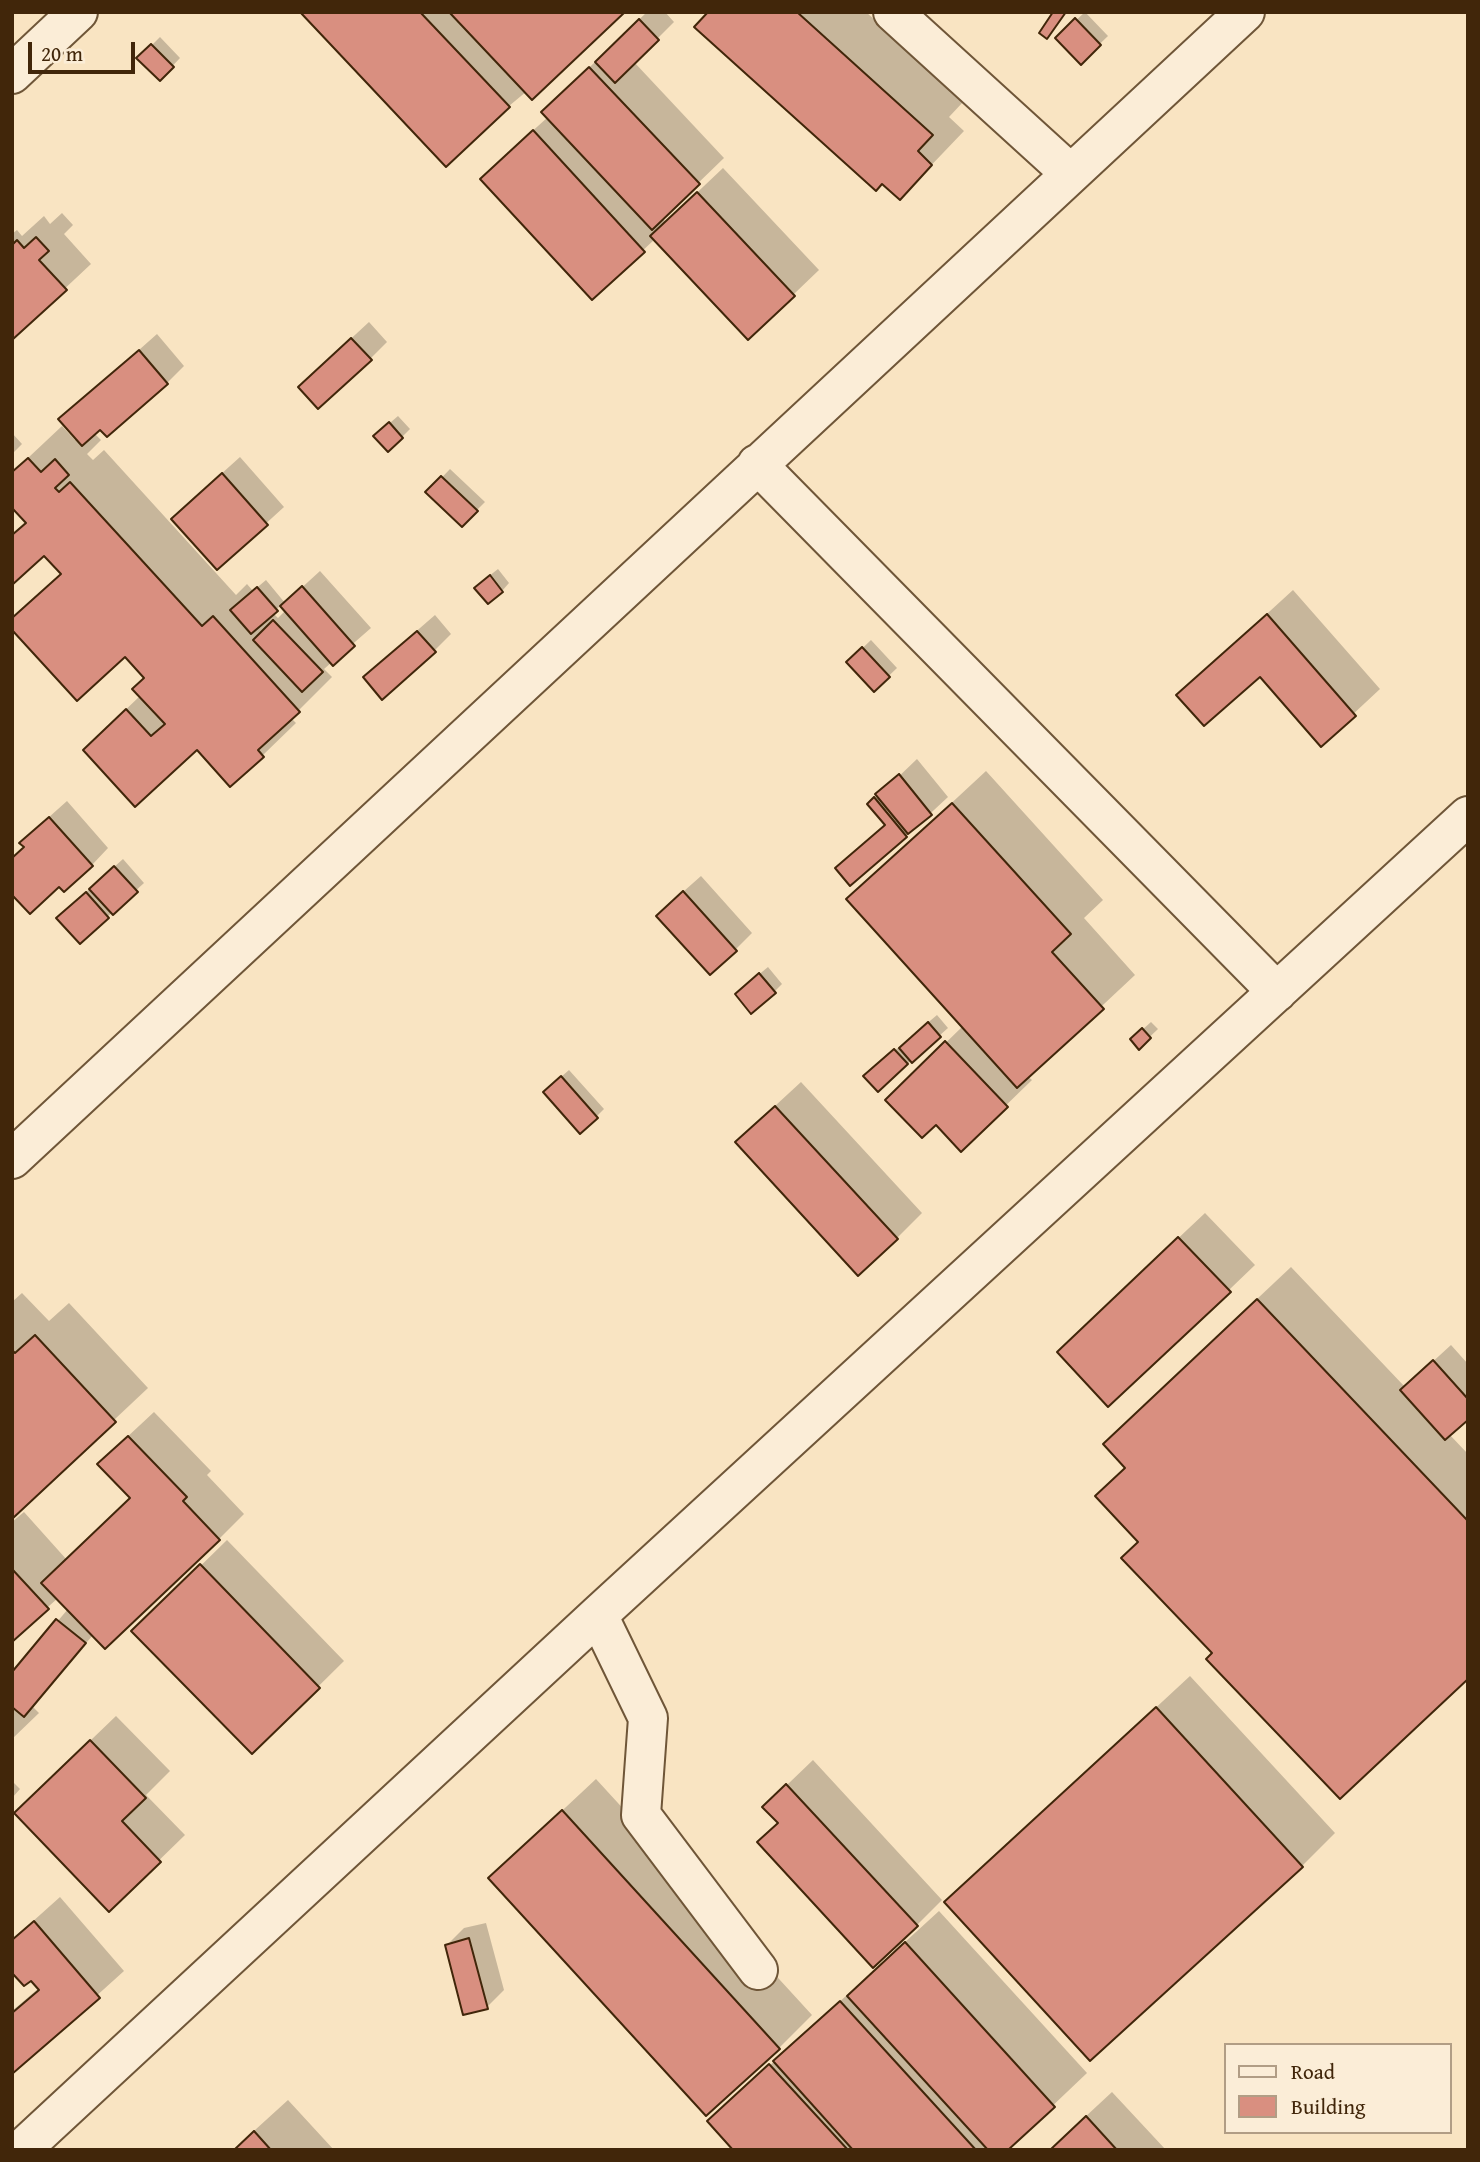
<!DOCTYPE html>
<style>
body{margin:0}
#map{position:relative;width:1480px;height:2162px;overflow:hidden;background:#f9e4c2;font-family:"Gentium Book Plus",serif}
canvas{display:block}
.frame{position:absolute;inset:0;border:14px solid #41260a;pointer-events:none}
.legend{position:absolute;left:1224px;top:2043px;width:228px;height:91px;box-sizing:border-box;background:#fbedd7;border:2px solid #b19d85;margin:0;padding:9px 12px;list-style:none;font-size:21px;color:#41260a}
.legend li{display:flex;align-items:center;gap:14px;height:35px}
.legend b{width:35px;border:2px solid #b19d85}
.scale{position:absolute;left:28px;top:42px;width:107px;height:32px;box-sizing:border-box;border:4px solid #41260a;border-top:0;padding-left:9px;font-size:21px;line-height:24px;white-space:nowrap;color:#41260a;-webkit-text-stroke:5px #fbedd7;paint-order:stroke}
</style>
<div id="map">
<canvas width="1480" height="2162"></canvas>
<div class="frame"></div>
<ul class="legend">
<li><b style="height:9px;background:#fbedd7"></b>Road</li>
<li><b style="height:19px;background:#d98f80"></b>Building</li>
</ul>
<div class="scale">20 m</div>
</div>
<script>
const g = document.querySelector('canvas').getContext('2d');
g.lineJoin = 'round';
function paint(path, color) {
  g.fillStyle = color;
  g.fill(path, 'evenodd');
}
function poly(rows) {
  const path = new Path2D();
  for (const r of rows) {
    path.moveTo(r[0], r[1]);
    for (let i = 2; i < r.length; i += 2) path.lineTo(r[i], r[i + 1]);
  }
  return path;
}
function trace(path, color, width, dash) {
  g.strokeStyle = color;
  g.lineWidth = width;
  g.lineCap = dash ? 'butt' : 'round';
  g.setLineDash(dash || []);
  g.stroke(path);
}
const shadow = poly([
 [303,12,622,12,509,106],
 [647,12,665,12,674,22,634,62,724,158,662,218,666,222,723,168,819,270,748,338,655,239,592,298,507,154,548,117,569,87],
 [710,12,866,12,964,101,949,117,964,131,900,198],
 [1085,12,1108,36,1081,62,1057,38],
 [160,37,180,58,160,79,139,58],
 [62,213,73,225,64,234,91,264,12,338,12,234,17,230,22,236,44,216,50,224],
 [369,322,387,342,370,359,317,370],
 [157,334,184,366,167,383,94,433,101,440,87,454,93,460,104,450,236,595,247,584,253,591,266,580,285,603,320,571,371,628,324,669,332,677,291,718,296,723,263,755,197,748,135,804,118,717,141,695,146,677,125,654,12,620,62,573,45,554,12,583,12,534,26,521,12,473,62,426,75,440,77,438,61,419],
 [281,605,286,610,278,618,273,613],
 [398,416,410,429,402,437,384,428],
 [12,433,22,444,12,454],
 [240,457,284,507,217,568,190,502],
 [450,469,485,502,462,525,428,492],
 [498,569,509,583,502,591,484,580],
 [1293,590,1380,689,1321,744,1260,674,1178,695],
 [435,615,451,634,434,651,382,661],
 [871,640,897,668,874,690,848,662],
 [917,759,948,797,906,836,837,868,887,824,870,804],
 [986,771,1103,900,1084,918,1135,975,1027,1076,1032,1080,961,1149,936,1123,887,1100,963,1026,848,899],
 [67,801,108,848,92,865,26,846,39,826],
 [123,859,144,883,80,942,66,910],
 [701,876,752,933,736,949,675,899],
 [768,967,782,984,774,992,745,986],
 [937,1015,948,1028,878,1090,874,1068],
 [1151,1022,1158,1029,1139,1047,1132,1039],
 [569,1070,604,1109,596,1117,553,1084],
 [801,1082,922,1213,897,1238,763,1117],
 [1205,1213,1255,1265,1109,1405,1084,1327],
 [1291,1267,1405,1387,1451,1345,1468,1364,1468,1418,1449,1434,1468,1454,1468,1677,1214,1653,1141,1541,1127,1467,1138,1411],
 [22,1293,49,1321,69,1303,148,1388,12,1516,12,1302],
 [154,1412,211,1471,207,1475,244,1514,219,1539,93,1635,32,1706,39,1713,12,1739,12,1675,68,1609,58,1598,12,1639,12,1522,24,1512,67,1560,132,1497,125,1439],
 [227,1540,344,1661,252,1752,134,1631],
 [1190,1676,1335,1833,1302,1866,946,1902],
 [116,1716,170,1771,146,1795,185,1835,109,1909,42,1787],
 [813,1760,942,1900,917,1925,779,1822,764,1807],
 [596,1779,812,2015,779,2048,490,1878],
 [12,1781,20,1789,12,1798],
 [60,1897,124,1971,12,2072,12,2011,39,1988,31,1979,12,1970,12,1940],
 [939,1911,1087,2073,1006,2150,735,2150,709,2121],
 [486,1923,504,1990,487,2007,447,1945,464,1928],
 [1112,2092,1166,2150,1052,2150,1070,2131],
 [288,2100,334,2150,233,2150]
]);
const building = poly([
 [300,12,420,12,510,107,446,167,300,12],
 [449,12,625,12,532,100,449,12],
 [708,12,797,12,933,135,918,151,932,165,900,200,882,184,876,191,694,27,708,12],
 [1053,12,1066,12,1047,39,1039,33,1053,12],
 [1075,18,1101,45,1081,65,1055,38,1075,18],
 [639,19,659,40,615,83,595,62,639,19],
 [151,44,174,67,160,81,136,58,151,44],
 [589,67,700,184,652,230,541,112,589,67],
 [533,130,645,252,592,300,480,179,533,130],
 [697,192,795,296,748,340,650,236,697,192],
 [36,237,49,251,39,260,67,290,12,340,12,245,17,240,24,248,36,237],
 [351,338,372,360,318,409,298,387,351,338],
 [139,350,168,384,107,437,100,430,82,446,58,419,139,350],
 [389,422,403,438,388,452,373,436,389,422],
 [28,458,41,472,55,459,69,475,55,488,59,492,70,482,202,626,213,616,300,712,258,750,264,757,230,787,197,750,135,807,83,750,126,709,151,736,165,724,132,689,144,678,125,657,77,701,12,630,12,618,61,574,44,556,12,585,12,535,26,523,12,508,12,472,28,458],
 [222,473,268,525,217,570,171,519,222,473],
 [441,476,478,511,462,527,425,492,441,476],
 [490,575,503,592,488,604,474,588,490,575],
 [302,586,355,646,333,666,280,606,302,586],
 [257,587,278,611,251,634,230,610,257,587],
 [1267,614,1356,716,1321,747,1260,677,1204,726,1176,695,1267,614],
 [273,620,323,672,302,692,253,640,273,620],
 [417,631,436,652,382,700,363,677,417,631],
 [862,647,890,677,874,692,846,662,862,647],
 [899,774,932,815,908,834,875,794,899,774],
 [874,797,907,837,850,886,835,868,885,825,867,804,874,797],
 [952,803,1071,934,1052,952,1104,1009,1017,1088,846,899,952,803],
 [49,817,93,866,64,892,59,887,30,914,12,895,12,858,24,847,19,843,49,817],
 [114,866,138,892,113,915,89,889,114,866],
 [683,891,737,951,710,975,656,916,683,891],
 [86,892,109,918,80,944,56,918,86,892],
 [759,973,776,993,751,1014,735,994,759,973],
 [928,1022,941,1037,912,1063,899,1048,928,1022],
 [1142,1028,1151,1038,1139,1050,1130,1039,1142,1028],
 [945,1041,1008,1107,961,1152,936,1125,922,1138,885,1100,945,1041],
 [894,1049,908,1064,878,1092,863,1076,894,1049],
 [561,1076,598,1118,580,1134,543,1092,561,1076],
 [775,1106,898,1239,858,1276,735,1142,775,1106],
 [1178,1237,1231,1292,1108,1407,1057,1352,1178,1237],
 [1257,1299,1468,1521,1468,1679,1340,1799,1206,1659,1212,1653,1121,1558,1138,1542,1095,1496,1125,1468,1103,1444,1257,1299],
 [35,1335,116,1422,12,1519,12,1350,15,1353,35,1335],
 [1433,1360,1468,1399,1468,1420,1445,1440,1400,1390,1433,1360],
 [128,1436,187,1497,183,1501,220,1540,105,1649,41,1583,130,1498,97,1464,128,1436],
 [200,1564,320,1688,252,1754,131,1631,200,1564],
 [12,1569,49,1609,12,1642,12,1569],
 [56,1619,86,1643,24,1717,12,1707,12,1672,56,1619],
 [1156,1707,1303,1867,1090,2061,944,1902,1156,1707],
 [90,1740,146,1798,122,1821,161,1862,109,1912,14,1813,90,1740],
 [786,1784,918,1926,873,1968,757,1842,778,1823,762,1807,786,1784],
 [562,1810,780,2049,706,2116,488,1878,562,1810],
 [34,1921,100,1998,12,2074,12,2013,39,1990,31,1981,24,1986,12,1973,12,1940,34,1921],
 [469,1938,488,2009,463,2015,445,1945,469,1938],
 [905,1942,1055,2107,1008,2150,988,2150,847,1996,905,1942],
 [840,2001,976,2150,853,2150,773,2061,840,2001],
 [769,2064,848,2150,733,2150,707,2121,769,2064],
 [1086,2116,1117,2150,1050,2150,1086,2116],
 [254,2131,271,2150,234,2150,254,2131]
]);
const minor = poly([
 [893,12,1071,174],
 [12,74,78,12],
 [757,464,1277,992],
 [12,1159,1245,12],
 [598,1615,648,1718,641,1815,758,1970],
 [21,2150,598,1615,1468,816]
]);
paint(shadow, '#0003');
paint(building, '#d98f80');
trace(building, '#41260a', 2);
trace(minor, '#6f5638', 42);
trace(minor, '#fbedd7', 38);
</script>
